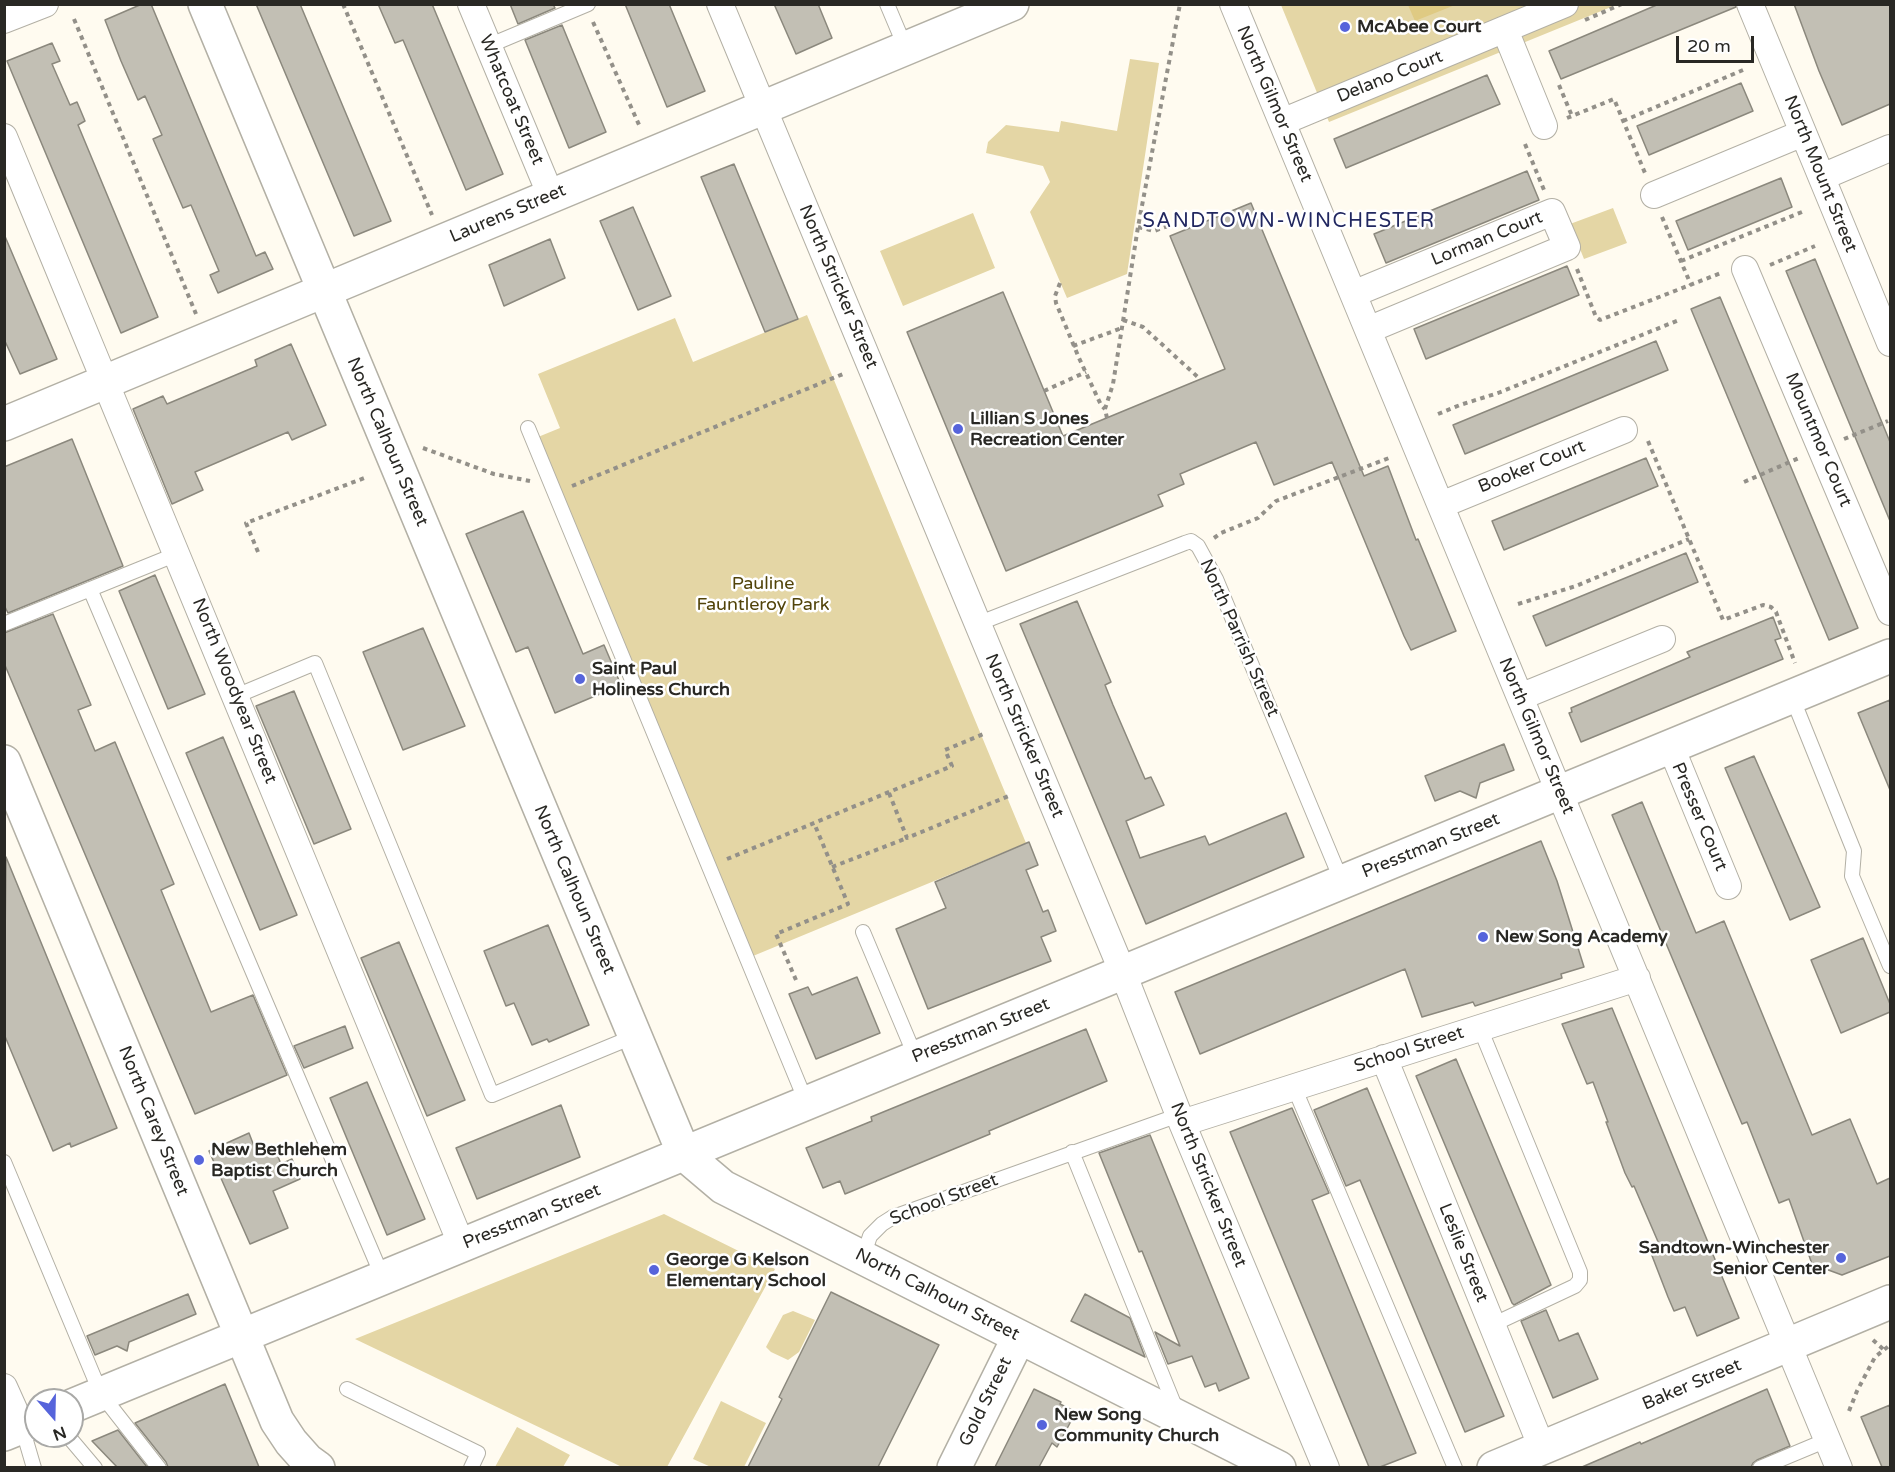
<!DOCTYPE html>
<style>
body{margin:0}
#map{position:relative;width:1895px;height:1472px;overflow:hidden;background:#fffbf0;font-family:"Varela Round",sans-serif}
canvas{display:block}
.frame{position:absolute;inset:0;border:6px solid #292824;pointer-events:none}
.north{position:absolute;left:24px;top:1388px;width:60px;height:60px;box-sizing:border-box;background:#fff;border:2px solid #a9a9a7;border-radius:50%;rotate:160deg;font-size:16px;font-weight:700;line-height:24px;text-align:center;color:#292824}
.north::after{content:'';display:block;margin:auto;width:21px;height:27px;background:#5664db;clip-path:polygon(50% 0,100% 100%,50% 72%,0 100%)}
.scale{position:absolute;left:1676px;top:36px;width:78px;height:27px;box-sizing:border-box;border:3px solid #292824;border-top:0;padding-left:8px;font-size:18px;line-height:21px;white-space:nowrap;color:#292824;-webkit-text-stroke:4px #fff;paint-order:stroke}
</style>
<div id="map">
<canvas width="1895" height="1472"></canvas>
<div class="frame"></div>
<div class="north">N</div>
<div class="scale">20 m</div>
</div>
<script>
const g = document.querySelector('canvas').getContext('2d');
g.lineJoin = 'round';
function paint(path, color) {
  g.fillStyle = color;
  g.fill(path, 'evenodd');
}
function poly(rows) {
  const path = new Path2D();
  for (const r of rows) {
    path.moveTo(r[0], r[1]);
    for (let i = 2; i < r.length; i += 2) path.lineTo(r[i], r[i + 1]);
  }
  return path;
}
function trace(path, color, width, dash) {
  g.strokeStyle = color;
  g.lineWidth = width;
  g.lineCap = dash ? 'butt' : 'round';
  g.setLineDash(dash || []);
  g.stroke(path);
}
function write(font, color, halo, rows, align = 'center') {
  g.font = font + ' "Varela Round",sans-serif';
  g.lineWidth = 5;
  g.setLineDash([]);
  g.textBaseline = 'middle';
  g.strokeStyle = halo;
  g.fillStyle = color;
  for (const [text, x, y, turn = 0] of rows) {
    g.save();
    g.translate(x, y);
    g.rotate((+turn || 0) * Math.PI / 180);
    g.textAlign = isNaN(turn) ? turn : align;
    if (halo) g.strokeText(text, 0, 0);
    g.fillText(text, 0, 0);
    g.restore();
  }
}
const green = poly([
 [1281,5,1616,5,1329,122],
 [1130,59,1159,63,1127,274,1067,298,1030,212,1050,182,1043,166,986,153,988,142,1006,125,1059,132,1061,121,1117,131],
 [1613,208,1627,243,1584,259,1570,224],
 [973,213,995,268,903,306,880,251],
 [807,315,1026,843,753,956,538,437,560,428,538,374,675,318,693,362],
 [664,1214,775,1269,667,1467,622,1467,355,1339],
 [793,1311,815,1320,799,1352,788,1360,771,1352,766,1347,783,1315],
 [721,1401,766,1423,744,1467,711,1467,693,1459],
 [517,1427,570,1455,563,1467,495,1467]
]);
const water = poly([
 [1408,5,1455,5,1415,21]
]);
const building = poly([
 [142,4,151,4,256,256,265,252,273,269,218,293,210,275,219,271,191,205,183,208,153,139,162,135,145,96,138,100,121,61,105,20,142,4],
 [256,4,300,4,391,221,354,236,256,4],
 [378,4,432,4,503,174,466,190,403,40,395,43,378,4],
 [510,4,553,4,555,8,518,24,510,4],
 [625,4,669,4,705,91,667,107,625,4],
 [774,4,818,4,832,38,796,54,774,4],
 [1659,4,1735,4,1736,7,1561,79,1549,51,1659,4],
 [1794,4,1890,4,1890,104,1842,125,1819,71,1794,4],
 [562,25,606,132,569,148,525,40,562,25],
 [52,43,60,61,52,64,70,105,77,102,85,121,78,125,158,317,121,333,7,61,52,43],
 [1487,75,1500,104,1346,168,1334,139,1487,75],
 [1741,83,1753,111,1649,155,1637,126,1741,83],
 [734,164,798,319,765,332,701,177,734,164],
 [1527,171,1539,200,1386,263,1374,234,1527,171],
 [1781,178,1792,207,1688,250,1676,221,1781,178],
 [1251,203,1364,476,1388,466,1416,540,1418,539,1456,631,1411,650,1404,636,1332,462,1274,485,1256,442,1180,474,1184,484,1158,495,1163,506,1006,571,907,332,1003,292,1063,436,1225,369,1170,236,1251,203],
 [633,207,671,296,638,310,600,221,633,207],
 [4,234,57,359,20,374,4,339,4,234],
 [550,239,565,278,504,306,489,265,550,239],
 [1815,259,1890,442,1890,521,1786,271,1815,259],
 [1567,266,1579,295,1426,359,1414,329,1567,266],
 [1720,297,1858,628,1829,640,1691,309,1720,297],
 [1656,341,1668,370,1465,454,1453,425,1656,341],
 [291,344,326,425,292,440,288,432,195,472,203,490,172,504,133,409,163,396,167,404,257,366,255,360,291,344],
 [72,439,123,566,8,613,4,605,4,467,72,439],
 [1646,458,1658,486,1504,550,1492,521,1646,458],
 [523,511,583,654,604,645,621,685,555,713,528,647,516,652,466,534,523,511],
 [1686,553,1698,582,1546,646,1533,616,1686,553],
 [155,575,205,694,168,709,119,591,155,575],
 [1077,601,1111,682,1105,685,1113,705,1145,779,1151,777,1164,805,1126,821,1140,858,1205,836,1209,845,1286,813,1304,857,1146,924,1020,624,1077,601],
 [53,614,91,705,78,710,95,751,115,742,174,884,161,890,211,1012,253,995,287,1075,195,1114,4,663,4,633,53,614],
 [1773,617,1781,638,1775,640,1783,659,1581,742,1569,713,1572,712,1571,708,1690,657,1687,652,1773,617],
 [423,628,465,726,403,750,363,652,423,628],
 [294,691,351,829,314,844,256,706,294,691],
 [1890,700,1890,790,1858,713,1890,700],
 [223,737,297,915,260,930,186,753,223,737],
 [1504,744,1514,770,1480,783,1476,798,1460,791,1435,801,1425,776,1504,744],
 [1754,756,1820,907,1790,920,1725,768,1754,756],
 [1642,802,1696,933,1724,921,1812,1135,1850,1119,1877,1184,1890,1178,1890,1256,1842,1275,1812,1264,1789,1199,1779,1203,1747,1122,1742,1124,1612,815,1642,802],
 [1541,841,1557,881,1584,967,1561,974,1562,978,1475,1006,1473,1002,1422,1017,1405,969,1200,1054,1175,992,1541,841],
 [1029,842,1038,865,1026,870,1043,912,1048,910,1056,931,1041,937,1051,961,928,1009,896,929,946,908,935,882,1029,842],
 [6,857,117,1128,71,1147,70,1143,53,1151,4,1034,6,857],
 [548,925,589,1025,549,1042,547,1039,532,1045,514,1003,506,1006,484,951,548,925],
 [1863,938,1890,1004,1890,1012,1841,1033,1811,960,1863,938],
 [399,942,465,1100,427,1116,361,958,399,942],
 [857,977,880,1033,816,1059,789,994,808,987,812,995,857,977],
 [1612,1008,1739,1318,1697,1336,1685,1307,1674,1311,1668,1297,1649,1248,1659,1244,1634,1186,1632,1187,1625,1173,1606,1122,1608,1122,1593,1082,1587,1084,1562,1024,1612,1008],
 [345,1026,353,1048,304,1068,294,1046,345,1026],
 [1086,1029,1107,1081,989,1131,990,1134,845,1194,840,1181,823,1188,806,1148,872,1121,871,1117,1086,1029],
 [1456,1059,1551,1285,1514,1305,1512,1303,1479,1226,1416,1076,1456,1059],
 [367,1082,425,1219,387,1235,330,1098,367,1082],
 [1367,1088,1504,1416,1465,1432,1360,1180,1346,1186,1314,1110,1367,1088],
 [561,1105,580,1157,477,1199,456,1148,561,1105],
 [1292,1108,1329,1193,1312,1200,1416,1453,1380,1467,1369,1467,1230,1132,1292,1108],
 [249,1133,257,1154,274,1147,281,1164,292,1159,300,1179,273,1191,288,1228,250,1244,209,1151,249,1133],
 [1150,1135,1249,1378,1219,1391,1216,1383,1205,1387,1192,1356,1168,1364,1155,1332,1180,1346,1142,1251,1139,1252,1099,1153,1150,1135],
 [831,1292,939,1345,878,1467,748,1467,782,1399,779,1397,831,1292],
 [188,1294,196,1314,129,1342,127,1351,117,1346,95,1355,87,1336,188,1294],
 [1085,1294,1130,1318,1145,1357,1071,1321,1085,1294],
 [1546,1310,1559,1341,1578,1333,1598,1379,1553,1398,1521,1321,1546,1310],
 [225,1384,259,1467,168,1467,166,1462,135,1423,225,1384],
 [1034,1389,1061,1402,1060,1404,1076,1412,1057,1447,1052,1443,1039,1467,995,1467,1034,1389],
 [1767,1389,1790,1446,1757,1460,1753,1463,1751,1467,1582,1467,1640,1442,1641,1444,1767,1389],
 [1890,1405,1890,1467,1882,1467,1861,1417,1890,1405],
 [118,1430,147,1467,117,1467,92,1441,118,1430]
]);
const path = poly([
 [343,4,432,215],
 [74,19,196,314],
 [1585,20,1622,4],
 [593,22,640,127],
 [1559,85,1572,116],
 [1567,118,1614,99,1645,173],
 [1623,121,1743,70],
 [1525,144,1544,190],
 [1662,217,1691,285],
 [1138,227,1154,231,1168,226],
 [1681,261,1802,212],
 [1770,265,1815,246],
 [1577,269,1596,317,1600,320,1721,273],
 [1060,283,1055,296,1056,303,1079,358,1101,405,1105,409],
 [1123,320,1143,327,1200,379],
 [1073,346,1122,328],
 [1044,391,1086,372],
 [1438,414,1460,405,1498,393,1679,320],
 [1107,418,1105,409,1113,384,1138,227,1180,4],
 [1844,439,1888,421],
 [1648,441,1723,620,1763,605,1771,607,1776,612,1795,663],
 [423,448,494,474,530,481],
 [1744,482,1799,458],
 [572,486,843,374],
 [1214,538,1221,533,1258,518,1276,501,1389,458],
 [258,552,246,523,367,477],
 [1518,604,1576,586,1689,539],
 [889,793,907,838,1011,795],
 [727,859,952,766,945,750,986,733],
 [832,867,907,838],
 [796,980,776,934,848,904,814,823],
 [1873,1340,1883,1349],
 [1849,1411,1857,1391,1875,1357,1890,1345]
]);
const lane = poly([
 [887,4,906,49],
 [488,46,588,4],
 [528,428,807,1104],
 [90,589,383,1278],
 [4,624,177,554],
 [977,624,1185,543,1191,541,1198,546,1216,579,1342,882],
 [236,696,315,663,492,1095,635,1036],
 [1792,697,1854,851,1852,876,1890,966],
 [863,932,916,1058],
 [1480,1028,1580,1272,1580,1280,1575,1286,1492,1325],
 [1294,1087,1455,1468],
 [1072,1152,1176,1409],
 [4,1162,101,1394,159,1468],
 [863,1257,870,1236,882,1224,893,1217,1179,1115],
 [347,1389,478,1453,471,1468],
 [22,1427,34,1468],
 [68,1436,95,1468],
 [1760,1468,1827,1440]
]);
const street = poly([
 [471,4,551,196],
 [720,4,1123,973,1182,1123,1326,1468],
 [1233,4,1839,1468],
 [1750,4,1890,343],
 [4,20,45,4],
 [1505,30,1544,126],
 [1282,122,1565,4],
 [4,137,462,1246],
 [1822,177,1890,148],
 [1654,195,1803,133],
 [1745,269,1890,612],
 [1353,294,1552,212,1567,247,1368,330],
 [1441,505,1624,430],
 [1520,697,1662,639],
 [1671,747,1728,886],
 [1384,1058,1542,1448],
 [1182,1123,1637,978],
 [4,1387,22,1427]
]);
const secondary = poly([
 [205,4,684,1154,723,1187,1279,1468],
 [4,424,1012,4],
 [4,762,277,1421,291,1442,307,1460,318,1468],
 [72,1406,1890,656],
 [4,1434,36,1421],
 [954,1468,1019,1337],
 [1494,1468,1890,1302]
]);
const markers = [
 [1345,27,6,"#5664db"],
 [958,429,6,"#5664db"],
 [580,679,6,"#5664db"],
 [1483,937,6,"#5664db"],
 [199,1160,6,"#5664db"],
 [1841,1258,6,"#5664db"],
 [654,1270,6,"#5664db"],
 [1042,1425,6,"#5664db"]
];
const poiNames = [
 ["McAbee Court",1357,27],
 ["Lillian S Jones",970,419],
 ["Recreation Center",970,440],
 ["Saint Paul",592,669],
 ["Holiness Church",592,690],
 ["New Song Academy",1495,937],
 ["New Bethlehem",211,1150],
 ["Baptist Church",211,1171],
 ["Sandtown-Winchester",1829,1248,"right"],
 ["Senior Center",1829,1269,"right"],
 ["George G Kelson",666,1260],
 ["Elementary School",666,1281],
 ["New Song",1054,1415],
 ["Community Church",1054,1436]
];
const streetNames = [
 ["Delano Court",1390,77,-22],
 ["Whatcoat Street",511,100,67],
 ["North Gilmor Street",1274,104,67],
 ["North Mount Street",1820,174,68],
 ["Laurens Street",508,214,-23],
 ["Lorman Court",1487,239,-22],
 ["North Stricker Street",838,287,67],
 ["Mountmor Court",1818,440,67],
 ["North Calhoun Street",387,442,67],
 ["Booker Court",1532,467,-22],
 ["North Parrish Street",1239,638,66],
 ["North Woodyear Street",234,691,68],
 ["North Stricker Street",1024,736,67],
 ["North Gilmor Street",1536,736,67],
 ["Presser Court",1699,817,67],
 ["Presstman Street",1431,846,-22],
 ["North Calhoun Street",574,890,67],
 ["Presstman Street",981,1031,-22],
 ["School Street",1409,1050,-18],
 ["North Carey Street",153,1121,68],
 ["North Stricker Street",1208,1185,68],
 ["School Street",944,1200,-21],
 ["Presstman Street",532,1217,-22],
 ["Leslie Street",1463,1253,68],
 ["North Calhoun Street",937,1295,27],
 ["Baker Street",1692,1385,-23],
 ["Gold Street",986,1402,-64]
];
const parkNames = [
 ["Pauline",763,584],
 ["Fauntleroy Park",763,605]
];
const neighbourhoodNames = [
 ["SANDTOWN-WINCHESTER",1289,222]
];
paint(green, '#e4d6a5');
paint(water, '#dfca83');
paint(building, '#c2bfb4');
trace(building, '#8b887d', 1.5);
trace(lane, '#b3b0a5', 16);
trace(street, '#b3b0a5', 28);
trace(secondary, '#b3b0a5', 36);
trace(path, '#939089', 4, [4.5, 4.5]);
trace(lane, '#fff', 14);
trace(street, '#fff', 26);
trace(secondary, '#fff', 33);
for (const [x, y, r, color] of markers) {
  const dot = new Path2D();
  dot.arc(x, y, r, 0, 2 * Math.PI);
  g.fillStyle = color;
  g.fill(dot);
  trace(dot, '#fff', 2);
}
write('bold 18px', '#292824', '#fff', poiNames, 'left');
write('18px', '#292824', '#fff', streetNames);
write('18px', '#514309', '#fff', parkNames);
g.letterSpacing = '1.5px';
write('20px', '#212760', '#fff', neighbourhoodNames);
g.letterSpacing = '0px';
</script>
